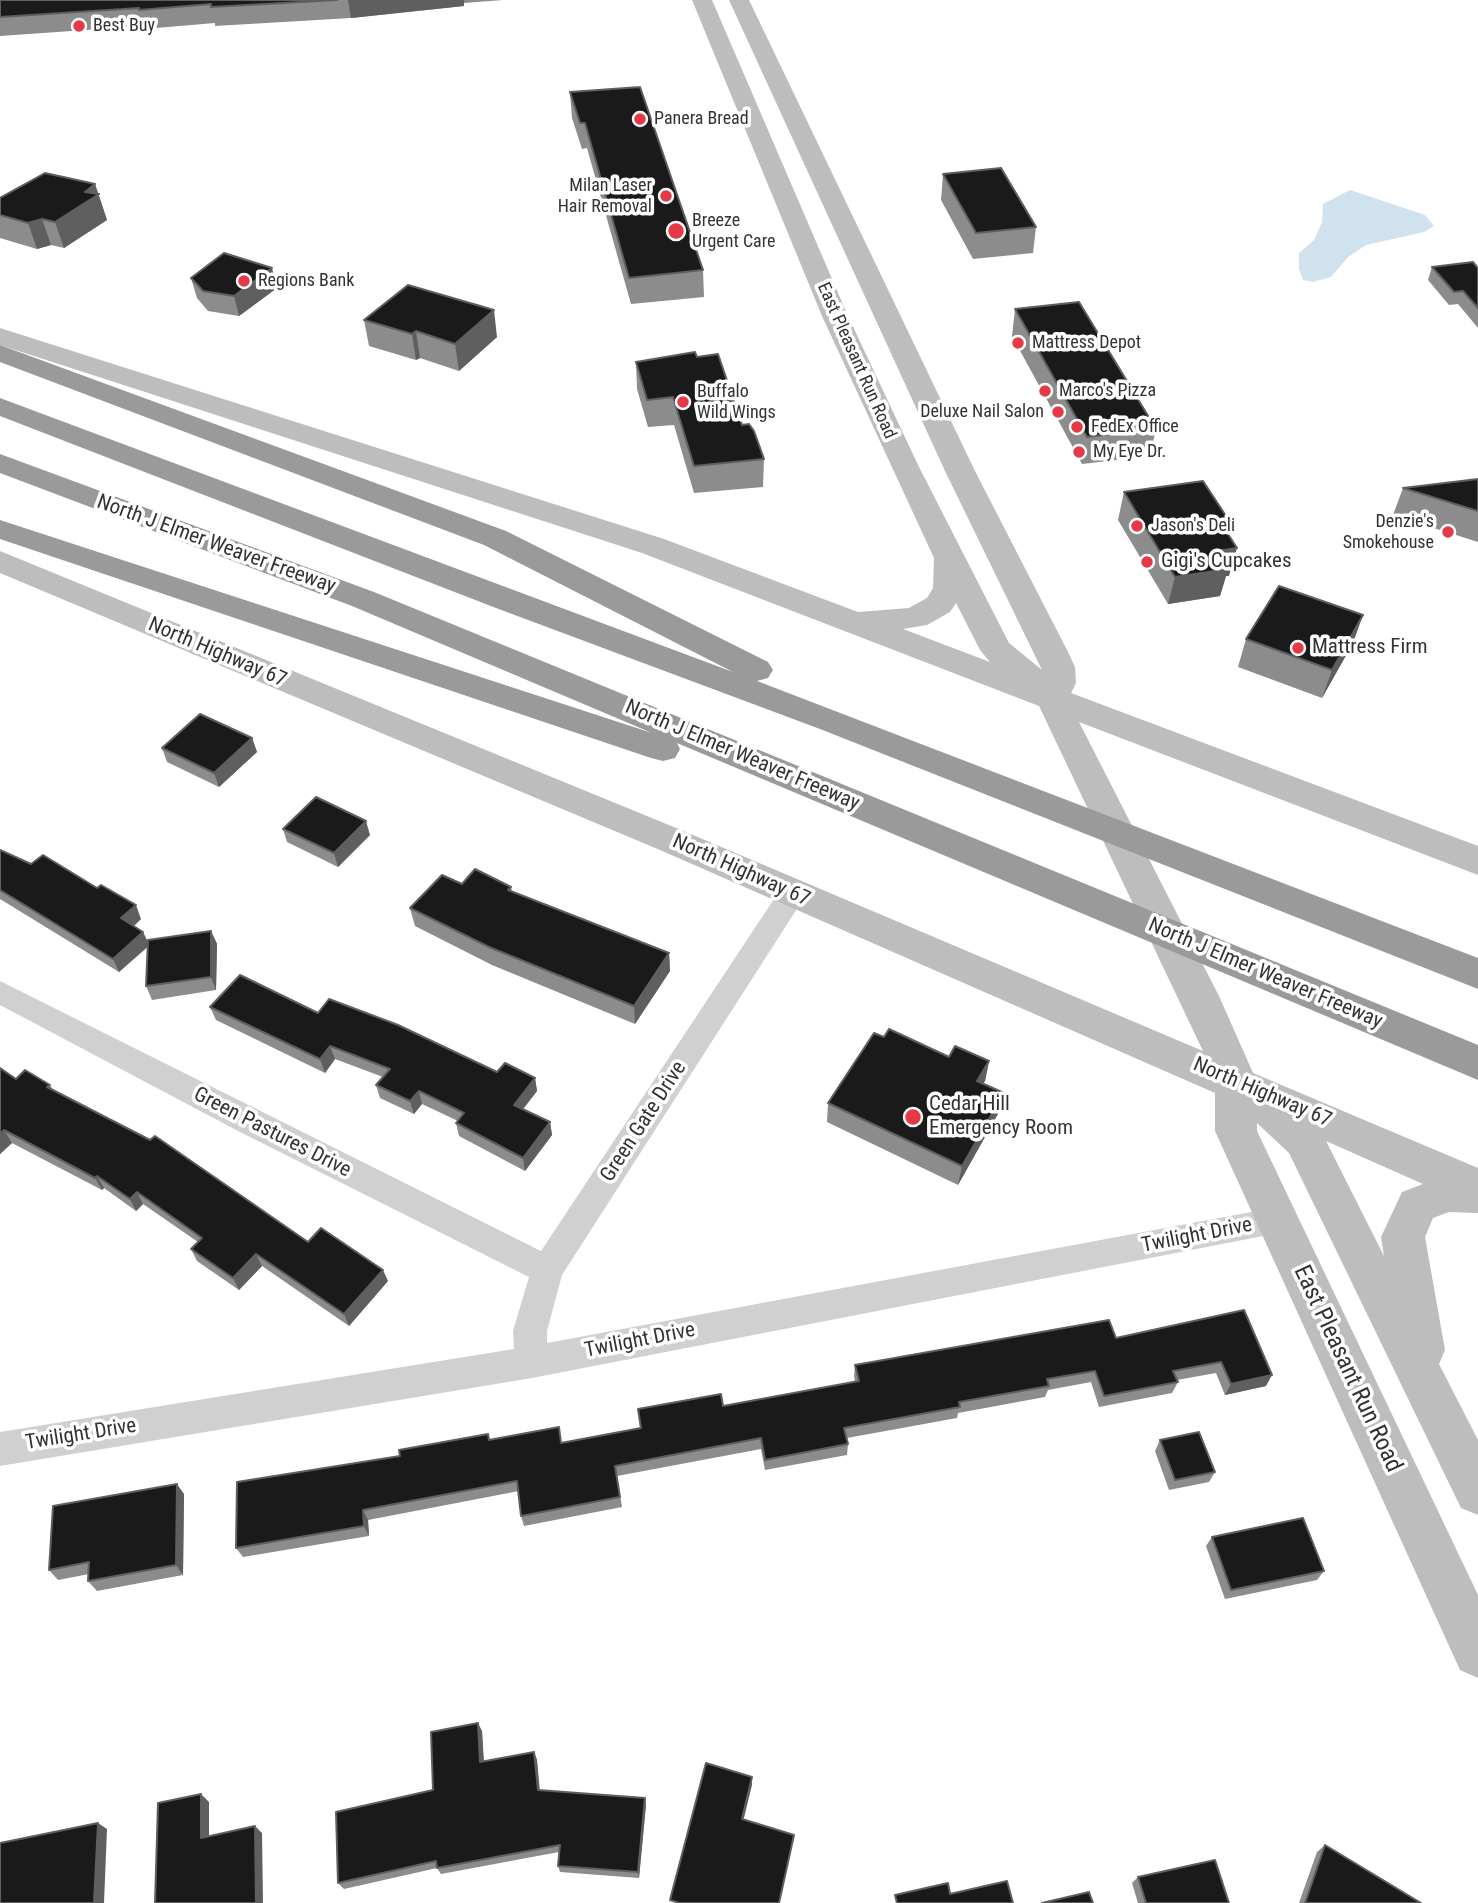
<!DOCTYPE html>
<style>
body{margin:0}
canvas{display:block;background:#fff}
</style>
<canvas width="1478" height="1903"></canvas>
<script>
const g = document.querySelector('canvas').getContext('2d');
g.lineJoin = 'round';
function paint(path, color) {
  g.fillStyle = color;
  g.fill(path, 'evenodd');
}
function poly(rows) {
  const path = new Path2D();
  for (const r of rows) {
    path.moveTo(r[0], r[1]);
    for (let i = 2; i < r.length; i += 2) path.lineTo(r[i], r[i + 1]);
  }
  return path;
}
function trace(path, color, width, dash) {
  g.strokeStyle = color;
  g.lineWidth = width;
  g.lineCap = dash ? 'butt' : 'round';
  g.setLineDash(dash || []);
  g.stroke(path);
}
function write(font, color, halo, rows, align = 'center') {
  g.font = font + ' "Roboto Condensed",sans-serif';
  g.lineWidth = 7;
  g.setLineDash([]);
  g.textBaseline = 'middle';
  g.strokeStyle = halo;
  g.fillStyle = color;
  for (const [text, x, y, turn = 0] of rows) {
    g.save();
    g.translate(x, y);
    g.rotate((+turn || 0) * Math.PI / 180);
    g.textAlign = isNaN(turn) ? turn : align;
    if (halo) g.strokeText(text, 0, 0);
    g.fillText(text, 0, 0);
    g.restore();
  }
}
const water = poly([
 [1350,190,1425,215,1434,226,1424,232,1366,245,1348,257,1331,277,1313,282,1303,280,1299,269,1299,253,1314,240,1322,222,1323,204]
]);
const street = poly([
 [792,884,802,887,806,894,802,901,562,1275,547,1331,547,1343,1278,1207,1289,1211,1294,1221,1289,1231,532,1378,0,1466,0,1432,514,1349,513,1331,529,1277,238,1131,0,1005,0,981,541,1251,782,887,792,884]
]);
const secondary = poly([
 [692,0,712,0,848,316,918,465,1009,643,1042,670,945,471,729,0,749,0,975,471,1068,652,1075,667,1076,683,1071,693,1478,846,1478,875,1079,722,1219,996,1253,1073,1478,1168,1478,1213,1449,1212,1433,1218,1425,1237,1445,1350,1439,1364,1478,1440,1478,1515,1461,1508,1289,1153,1257,1123,1257,1131,1478,1595,1478,1678,1460,1670,1215,1131,1215,1093,660,850,0,573,0,551,686,832,1203,1051,1039,706,642,553,0,345,0,328,664,539,858,612,909,608,927,598,933,588,934,558,822,316,692,0],
 [956,603,980,650,990,662,903,629,927,625,950,612,956,603],
 [1326,1141,1423,1184,1402,1192,1381,1237,1384,1256,1326,1141]
]);
const highway = poly([
 [0,345,506,531,768,662,773,670,768,678,757,681,1478,958,1478,989,820,729,496,608,0,416,0,398,733,672,484,545,0,362,0,345],
 [0,454,374,592,1478,1045,1478,1080,677,743,680,749,675,758,663,761,651,758,0,539,0,520,652,733,352,606,0,473,0,454]
]);
const wall = poly([
 [0,0,503,0,464,3,464,6,351,18,215,26,215,23,144,29,143,26,0,36],
 [570,92,703,270,704,297,631,304,587,148,582,149,572,118],
 [943,174,1036,227,1033,253,973,259,941,200],
 [95,184,107,220,64,248,51,245,37,249,0,238,0,198],
 [1432,267,1478,268,1478,328,1458,304,1449,305,1428,280],
 [191,278,277,288,239,316,208,311,197,298],
 [1015,309,1156,429,1150,456,1082,464,1012,336],
 [364,320,497,337,459,371,420,358,416,360,369,346],
 [697,357,742,425,764,459,763,487,694,493,674,425,648,427,637,389,636,362],
 [1478,479,1478,542,1393,515,1403,488],
 [1124,492,1228,519,1225,530,1229,576,1226,576,1220,596,1168,604,1118,520],
 [1246,639,1353,643,1322,698,1238,667],
 [252,738,257,752,219,787,167,762,162,748],
 [283,829,370,835,338,867,287,842],
 [0,850,141,919,134,926,143,932,148,942,211,931,217,944,216,990,152,1000,146,986,148,947,119,972,0,899],
 [462,884,511,887,512,891,669,953,670,971,635,1024,492,965,415,926,410,908],
 [210,1007,318,1013,497,1072,535,1078,537,1091,523,1109,550,1122,552,1135,525,1171,459,1136,456,1123,458,1121,422,1104,414,1114,380,1098,376,1085,383,1077,335,1059,325,1073,216,1020],
 [949,1057,989,1061,985,1081,983,1083,1004,1093,999,1112,958,1185,827,1122,828,1103],
 [0,1068,16,1079,50,1085,53,1090,308,1242,388,1281,349,1326,262,1266,239,1290,197,1261,191,1249,198,1242,143,1204,136,1211,104,1188,102,1190,12,1143,0,1154],
 [1244,1310,1266,1386,1225,1395,1216,1373,1177,1380,1178,1382,1172,1393,1099,1407,1091,1382,1048,1390,1045,1397,958,1413,957,1418,847,1438,848,1444,847,1455,765,1470,761,1449,617,1476,622,1507,524,1526,521,1516,519,1491,368,1520,369,1536,243,1557,236,1548,400,1456,488,1434,490,1440,562,1443,640,1428,638,1409,723,1406,855,1382,854,1376,855,1365,1116,1338],
 [1160,1440,1215,1472,1209,1482,1169,1490,1155,1451],
 [184,1494,183,1575,97,1591,88,1581,89,1574,58,1580,49,1570],
 [1212,1537,1324,1571,1317,1580,1225,1599,1206,1546],
 [482,1731,484,1761,534,1752,537,1760,540,1791,646,1805,639,1878,560,1872,558,1866,559,1852,441,1874,437,1868,344,1889,338,1883,433,1790],
 [1325,1845,1421,1903,1299,1903,1317,1852],
 [1138,1877,1229,1903,1138,1903,1132,1883]
]);
const shadedWall = poly([
 [348,0,464,0,464,6,351,18],
 [95,184,107,220,64,248,55,222,85,192],
 [42,219,51,245,37,249,28,223],
 [272,268,277,288,239,316,234,296],
 [494,310,497,337,459,371,455,344],
 [416,331,420,358,416,360,412,334],
 [1228,519,1221,547,1219,520],
 [1237,548,1229,576,1226,576,1220,596,1168,604,1175,577,1217,551],
 [1363,615,1353,643,1322,698,1332,670],
 [252,738,257,752,219,787,214,773],
 [366,821,370,835,338,867,334,853],
 [136,905,141,919,127,932,121,918],
 [211,931,217,944,216,990,211,977],
 [143,932,149,945,119,972,113,959],
 [669,953,670,971,635,1024,634,1006],
 [330,1046,335,1059,325,1073,320,1059],
 [989,1061,985,1081,973,1100,977,1081],
 [535,1078,537,1091,517,1117,514,1105],
 [419,1091,422,1104,414,1114,410,1101],
 [1004,1093,999,1112,958,1185,962,1166],
 [550,1122,552,1135,525,1171,523,1158],
 [4,1130,12,1143,0,1154,0,1134],
 [97,1176,104,1188,102,1190,95,1178],
 [137,1192,143,1204,136,1211,130,1199],
 [256,1254,262,1266,239,1290,233,1278],
 [383,1270,388,1281,349,1326,344,1314],
 [1272,1375,1266,1386,1225,1395,1231,1384],
 [177,1484,184,1494,183,1575,176,1565],
 [363,1510,368,1520,369,1536,364,1526],
 [478,1723,482,1731,484,1769,480,1762],
 [534,1752,537,1760,540,1798,538,1790],
 [752,1777,752,1785,742,1826,742,1819],
 [201,1794,209,1802,209,1844,201,1838],
 [645,1798,646,1805,639,1878,638,1872],
 [98,1823,107,1829,104,1903,94,1903],
 [255,1826,262,1833,263,1903,256,1903]
]);
const building = poly([
 [0,0,337,0,211,7,211,4,139,10,139,8,0,17,0,0],
 [640,87,703,270,629,278,585,123,580,123,570,92,640,87],
 [1001,168,1036,227,976,233,943,174,1001,168],
 [45,173,95,184,85,192,99,194,55,222,42,219,28,223,0,215,0,198,45,173],
 [224,253,272,268,234,296,203,291,191,278,224,253],
 [1473,262,1478,268,1478,308,1463,291,1454,292,1432,267,1473,262],
 [408,285,494,310,455,344,416,331,412,334,364,320,408,285],
 [1079,302,1156,429,1087,437,1015,309,1079,302],
 [695,352,697,357,718,354,742,425,749,424,754,431,764,459,694,466,673,397,647,400,636,362,695,352],
 [1478,479,1478,511,1403,488,1478,479],
 [1203,481,1228,519,1219,520,1237,548,1217,551,1228,569,1175,577,1124,492,1203,481],
 [1279,586,1363,615,1332,670,1246,639,1279,586],
 [200,714,252,738,214,773,162,748,200,714],
 [316,797,366,821,334,853,283,829,316,797],
 [0,850,31,864,43,855,97,888,101,885,136,905,121,918,143,932,113,959,0,890,0,850],
 [475,869,511,887,508,890,669,953,634,1006,489,947,410,908,442,875,462,884,475,869],
 [211,931,211,977,146,986,148,940,211,931],
 [240,975,318,1013,329,999,398,1025,497,1072,505,1063,535,1078,514,1105,550,1122,523,1158,456,1123,464,1113,419,1091,410,1101,376,1085,390,1069,330,1046,320,1059,210,1007,240,975],
 [889,1029,949,1057,955,1046,989,1061,977,1081,1004,1093,962,1166,828,1103,874,1033,884,1037,889,1029],
 [0,1068,16,1079,25,1070,50,1085,47,1087,150,1140,155,1136,308,1242,321,1228,383,1270,344,1314,256,1254,233,1278,191,1249,202,1238,137,1192,130,1199,97,1176,95,1178,4,1130,0,1134,0,1068],
 [1244,1310,1272,1375,1231,1384,1221,1362,1173,1371,1178,1382,1104,1396,1095,1371,1047,1379,1049,1386,959,1402,960,1407,844,1428,848,1444,765,1460,761,1438,615,1466,620,1497,521,1516,517,1481,363,1510,364,1526,236,1548,237,1482,400,1456,399,1450,488,1434,489,1440,559,1427,561,1443,641,1428,638,1409,721,1394,723,1406,859,1381,855,1365,1109,1320,1116,1338,1244,1310],
 [1199,1432,1215,1472,1175,1480,1160,1440,1199,1432],
 [177,1484,176,1565,88,1581,89,1562,49,1570,53,1506,177,1484],
 [1303,1518,1324,1571,1231,1590,1212,1537,1303,1518],
 [478,1723,480,1762,534,1752,538,1790,645,1798,638,1872,558,1866,560,1845,437,1868,436,1861,338,1883,336,1812,433,1790,431,1732,478,1723],
 [706,1763,752,1777,742,1819,794,1835,779,1903,679,1903,670,1900,706,1763],
 [201,1794,201,1838,255,1826,256,1903,155,1903,158,1803,201,1794],
 [98,1823,94,1903,0,1903,0,1843,98,1823],
 [1325,1845,1421,1903,1305,1903,1325,1845],
 [1215,1860,1229,1903,1146,1903,1138,1877,1215,1860],
 [1007,1881,1013,1903,897,1903,895,1895,948,1883,950,1894,1007,1881],
 [1089,1892,1093,1903,1042,1903,1089,1892]
]);
const markers = [
 [79,26,7,"#e63946"],
 [640,119,7,"#e63946"],
 [666,196,7,"#e63946"],
 [676,231,9,"#e63946"],
 [244,281,7,"#e63946"],
 [1018,343,7,"#e63946"],
 [1045,391,7,"#e63946"],
 [683,402,7,"#e63946"],
 [1058,412,7,"#e63946"],
 [1077,427,7,"#e63946"],
 [1079,452,7,"#e63946"],
 [1137,526,7,"#e63946"],
 [1448,532,7,"#e63946"],
 [1147,562,7,"#e63946"],
 [1298,648,7,"#e63946"],
 [913,1117,9,"#e63946"]
];
const farPoinames = [
 ["Best Buy",93,26],
 ["Panera Bread",654,119],
 ["Milan Laser",652,186,"right"],
 ["Hair Removal",652,207,"right"],
 ["Breeze",692,221],
 ["Urgent Care",692,242],
 ["Regions Bank",258,281],
 ["Mattress Depot",1032,343],
 ["Marco's Pizza",1059,391],
 ["Buffalo",697,392],
 ["Wild Wings",697,413],
 ["Deluxe Nail Salon",1044,412,"right"],
 ["FedEx Office",1091,427],
 ["My Eye Dr.",1093,452],
 ["Denzie's",1434,522,"right"],
 ["Smokehouse",1434,543,"right"],
 ["Jason's Deli",1151,526]
];
const farStreetnames = [
 ["East Pleasant Run Road",856,361,66]
];
const streetNames = [
 ["North J Elmer Weaver Freeway",216,545,20],
 ["North Highway 67",217,653,23],
 ["North J Elmer Weaver Freeway",742,756,23],
 ["North Highway 67",741,871,24],
 ["North J Elmer Weaver Freeway",1265,974,23],
 ["North Highway 67",1262,1093,23],
 ["Green Gate Drive",644,1122,-57],
 ["Green Pastures Drive",272,1133,27],
 ["Twilight Drive",1197,1236,-11],
 ["Twilight Drive",640,1341,-11],
 ["Twilight Drive",81,1435,-9]
];
const poiNames = [
 ["Gigi's Cupcakes",1161,562],
 ["Mattress Firm",1312,648],
 ["Cedar Hill",929,1105],
 ["Emergency Room",929,1129]
];
const nearStreetnames = [
 ["East Pleasant Run Road",1347,1369,65]
];
paint(water, '#cfe2ee');
paint(street, '#d0d0d0');
paint(secondary, '#bdbdbd');
paint(highway, '#9a9a9a');
paint(wall, '#8c8c8c');
paint(shadedWall, '#5f5f5f');
paint(building, '#1a1a1a');
trace(building, '#5f5f5f', 2);
for (const [x, y, r, color] of markers) {
  const dot = new Path2D();
  dot.arc(x, y, r, 0, 2 * Math.PI);
  g.fillStyle = color;
  g.fill(dot);
  trace(dot, '#fff', 2.5);
}
write('18px', '#333', '#fff', farPoinames, 'left');
write('18px', '#333', '#fff', farStreetnames);
write('21px', '#333', '#fff', streetNames);
write('21px', '#333', '#fff', poiNames, 'left');
write('24px', '#333', '#fff', nearStreetnames);
</script>
